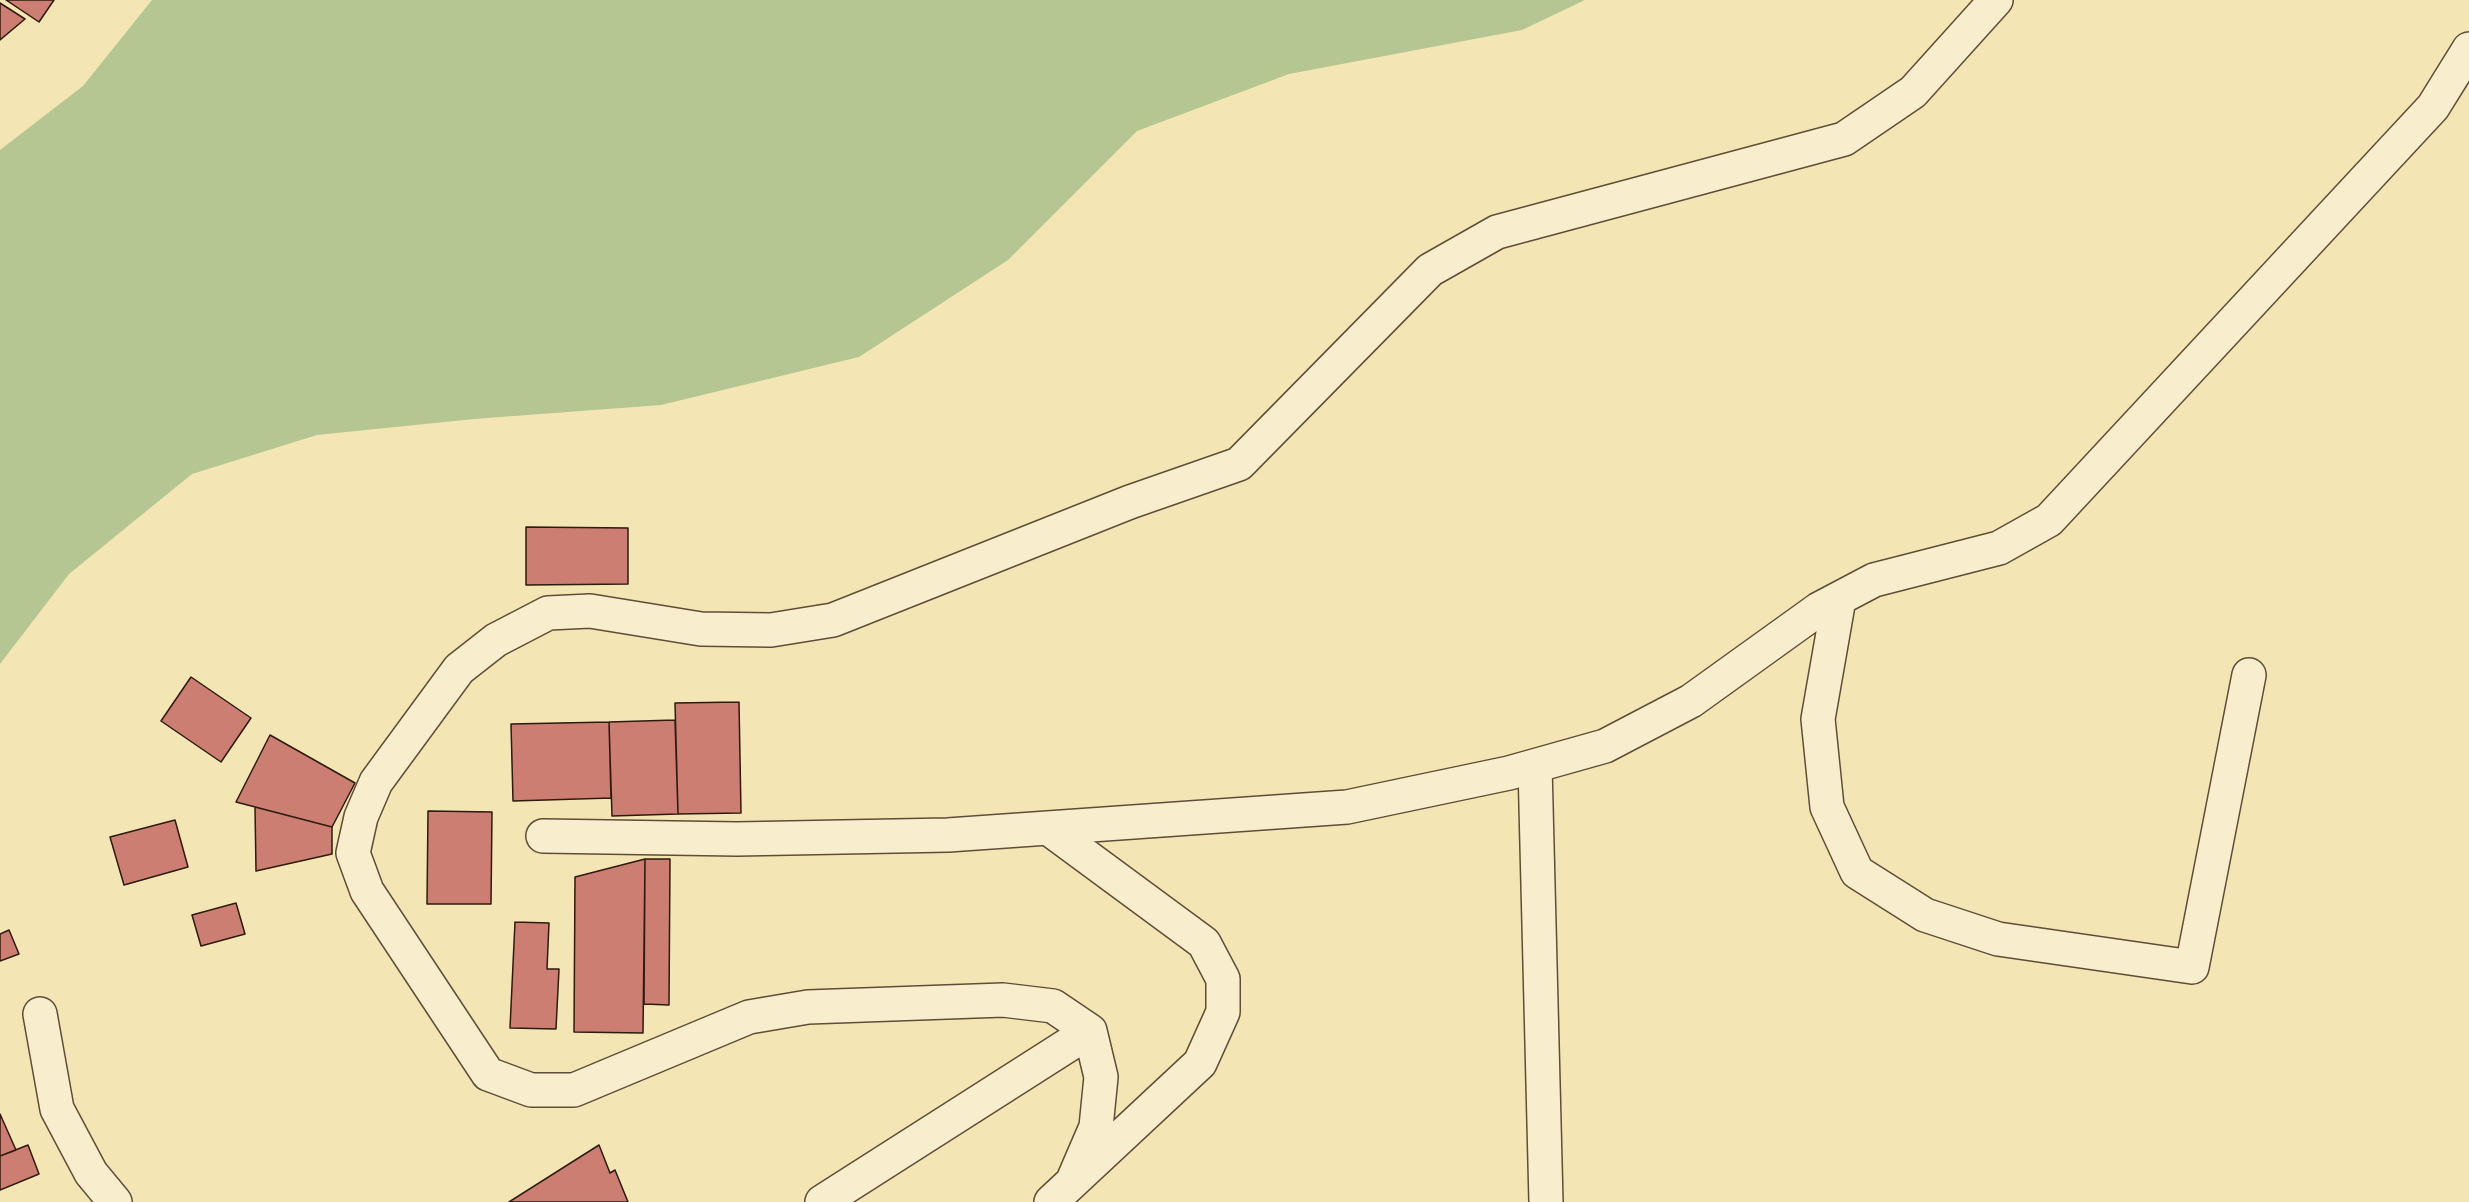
<!DOCTYPE html>
<style>
body{margin:0}
canvas{display:block;background:#f4e5b4}
</style>
<canvas width="2469" height="1202"></canvas>
<script>
const g = document.querySelector('canvas').getContext('2d');
g.lineJoin = 'round';
function paint(path, color) {
  g.fillStyle = color;
  g.fill(path, 'evenodd');
}
function poly(rows) {
  const path = new Path2D();
  for (const r of rows) {
    path.moveTo(r[0], r[1]);
    for (let i = 2; i < r.length; i += 2) path.lineTo(r[i], r[i + 1]);
  }
  return path;
}
function trace(path, color, width, dash) {
  g.strokeStyle = color;
  g.lineWidth = width;
  g.lineCap = dash ? 'butt' : 'round';
  g.setLineDash(dash || []);
  g.stroke(path);
}
const green = poly([
 [152,0,1585,0,1522,30,1289,74,1137,131,1008,260,859,357,661,405,474,419,317,435,192,474,69,574,0,664,0,150,83,86]
]);
const building = poly([
 [6,0,54,0,39,22,6,0],
 [0,3,25,19,0,40,0,3],
 [526,527,628,528,628,584,526,585,526,527],
 [191,677,251,718,221,762,161,721,191,677],
 [739,702,741,813,678,814,675,703,739,702],
 [675,720,678,814,612,816,609,722,675,720],
 [609,722,611,798,513,801,511,724,609,722],
 [270,735,355,783,332,827,236,802,270,735],
 [255,807,332,827,332,854,256,871,255,807],
 [428,811,492,812,491,904,427,904,428,811],
 [175,820,188,867,124,885,110,837,175,820],
 [645,859,670,859,669,1005,644,1004,645,859],
 [645,859,643,1033,574,1032,575,877,645,859],
 [236,903,245,934,201,946,192,915,236,903],
 [515,922,549,923,547,969,559,969,556,1029,510,1028,515,922],
 [9,930,19,954,0,961,0,934,9,930],
 [0,1114,16,1150,0,1156,0,1114],
 [28,1145,39,1174,0,1190,0,1156,28,1145],
 [599,1145,610,1173,615,1170,628,1202,509,1202,599,1145]
]);
const minor = poly([
 [1839,599,1818,719,1827,807,1857,872,1925,915,1998,939,2192,967,2249,675],
 [1535,766,1546,1202],
 [1048,828,1204,943,1223,979,1223,1012,1200,1063,1051,1202],
 [543,836,737,839,948,835,1347,807,1509,773,1605,746,1691,701,1819,609,1874,580,1999,548,2049,520,2433,107,2469,49],
 [40,1014,57,1109,91,1173,115,1202],
 [1074,1178,1096,1127,1101,1077,1090,1031,1053,1006,1003,1000,808,1007,749,1017,574,1090,531,1090,488,1074,367,891,353,853,361,817,376,782,459,669,496,640,548,613,590,611,701,629,771,630,833,620,1130,502,1239,464,1430,270,1497,232,1844,139,1913,92,1996,0],
 [822,1202,1090,1031]
]);
paint(green, '#b5c692');
paint(building, '#cb7e71');
trace(building, '#2e1a0e', 1.5);
trace(minor, '#604d38', 36);
trace(minor, '#f8eece', 33);
</script>
